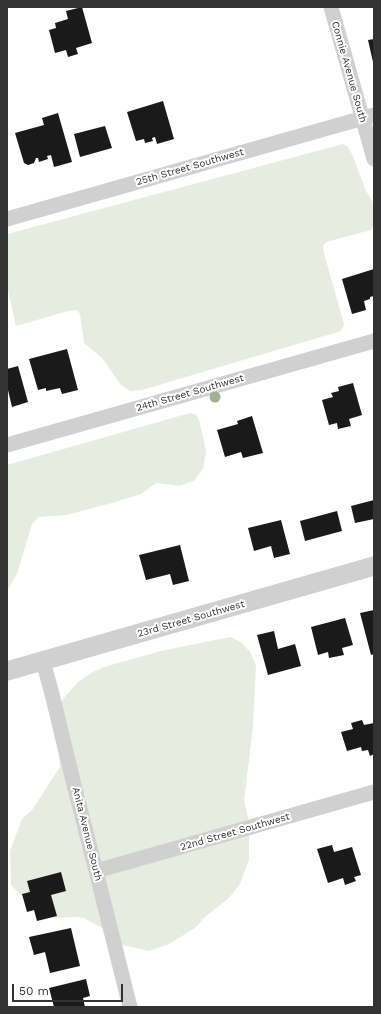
<!DOCTYPE html>
<style>
body{margin:0}
#map{position:relative;width:381px;height:1014px;overflow:hidden;background:#fff;font-family:"Work Sans",sans-serif}
canvas{display:block}
.frame{position:absolute;inset:0;border:8px solid #333;pointer-events:none}
.scale{position:absolute;left:12px;top:984px;width:111px;height:18px;box-sizing:border-box;border:2px solid #333;border-top:0;padding-left:5px;font-size:12px;line-height:14px;white-space:nowrap;color:#333;-webkit-text-stroke:3px #fff;paint-order:stroke}
</style>
<div id="map">
<canvas width="381" height="1014"></canvas>
<div class="frame"></div>
<div class="scale">50 m</div>
</div>
<script>
const g = document.querySelector('canvas').getContext('2d');
g.lineJoin = 'round';
function paint(path, color) {
  g.fillStyle = color;
  g.fill(path, 'evenodd');
}
function poly(rows) {
  const path = new Path2D();
  for (const r of rows) {
    path.moveTo(r[0], r[1]);
    for (let i = 2; i < r.length; i += 2) path.lineTo(r[i], r[i + 1]);
  }
  return path;
}
function trace(path, color, width, dash) {
  g.strokeStyle = color;
  g.lineWidth = width;
  g.lineCap = dash ? 'butt' : 'round';
  g.setLineDash(dash || []);
  g.stroke(path);
}
function write(font, color, halo, rows, align = 'center') {
  g.font = font + ' "Work Sans",sans-serif';
  g.lineWidth = 4;
  g.setLineDash([]);
  g.textBaseline = 'middle';
  g.strokeStyle = halo;
  g.fillStyle = color;
  for (const [text, x, y, turn = 0] of rows) {
    g.save();
    g.translate(x, y);
    g.rotate((+turn || 0) * Math.PI / 180);
    g.textAlign = isNaN(turn) ? turn : align;
    if (halo) g.strokeText(text, 0, 0);
    g.fillText(text, 0, 0);
    g.restore();
  }
}
const green = poly([
 [343,144,347,146,352,154,366,191,372,201,374,209,374,224,371,230,326,242,323,246,323,250,344,324,341,331,142,390,130,391,121,385,102,358,84,343,80,314,77,310,68,311,16,326,7,286,7,235,11,233],
 [190,413,196,415,199,420,206,451,203,468,195,480,180,486,156,483,141,494,112,503,66,515,39,517,32,524,17,574,7,591,7,465],
 [230,637,241,642,250,652,256,665,253,726,244,801,249,821,249,860,240,884,229,898,206,916,195,928,169,944,149,951,122,945,106,930,84,918,77,917,53,918,42,916,11,885,10,851,22,819,32,810,60,767,56,727,58,705,77,683,91,673,104,667,161,651]
]);
const building = poly([
 [82,7,92,43,76,48,78,54,68,57,66,50,55,53,49,30,56,28,55,23,68,19,66,11],
 [374,39,374,62,373,62,368,40],
 [163,101,174,139,157,144,155,137,152,138,153,141,145,143,144,139,136,141,127,112],
 [58,113,72,162,54,167,51,155,47,156,48,159,39,162,38,158,36,158,34,163,28,165,24,163,15,133,44,125,42,118],
 [105,126,112,148,80,157,74,134],
 [374,269,374,296,370,297,370,299,364,301,366,310,352,314,342,279],
 [67,349,78,390,62,394,60,388,46,391,46,388,38,390,29,359],
 [18,366,28,402,12,407,8,390,7,390,7,369],
 [353,383,362,415,349,419,351,426,338,429,337,423,329,425,322,400,333,397,331,393,339,391,338,387],
 [252,416,263,453,243,458,241,452,225,457,217,430,238,424,237,421],
 [374,500,374,519,355,523,351,506],
 [337,511,342,531,305,541,300,521],
 [281,520,290,554,274,558,271,546,254,551,248,528],
 [180,545,189,581,173,585,170,574,146,580,139,555],
 [374,610,374,654,371,655,360,613],
 [345,618,353,645,342,648,344,655,329,658,328,652,318,655,311,627],
 [274,631,278,649,295,644,301,666,268,675,257,635],
 [362,720,364,725,374,723,374,754,370,756,368,750,362,751,361,747,347,751,341,732,353,729,351,723],
 [332,845,334,852,352,847,361,875,354,877,356,881,345,885,343,878,328,883,317,849],
 [61,872,66,891,51,895,57,916,37,921,34,910,27,912,22,894,30,892,27,881],
 [71,928,80,966,50,973,45,952,34,955,29,937],
 [86,979,90,996,83,998,85,1007,54,1007,49,988]
]);
const minor = poly([
 [331,7,374,159],
 [7,219,374,115],
 [7,445,374,341],
 [43,661,52,694,73,781,96,871,130,1007],
 [96,871,374,792]
]);
const tertiary = poly([
 [7,671,374,566]
]);
const trees = [
 [215,397]
];
const streetNames = [
 ["Connie Avenue South",349,72,74],
 ["25th Street Southwest",190,167,-16],
 ["24th Street Southwest",190,393,-16],
 ["23rd Street Southwest",191,619,-16],
 ["22nd Street Southwest",235,832,-16],
 ["Anita Avenue South",87,834,76]
];
paint(green, '#e6ecdf');
paint(building, '#1a1a1a');
trace(minor, '#d0d0d0', 15);
trace(tertiary, '#d0d0d0', 19);
g.fillStyle = '#a2b095';
for (const [x, y] of trees) {
  g.beginPath();
  g.arc(x, y, 5.5, 0, 2 * Math.PI);
  g.fill();
}
write('10px', '#333', '#fff', streetNames);
</script>
